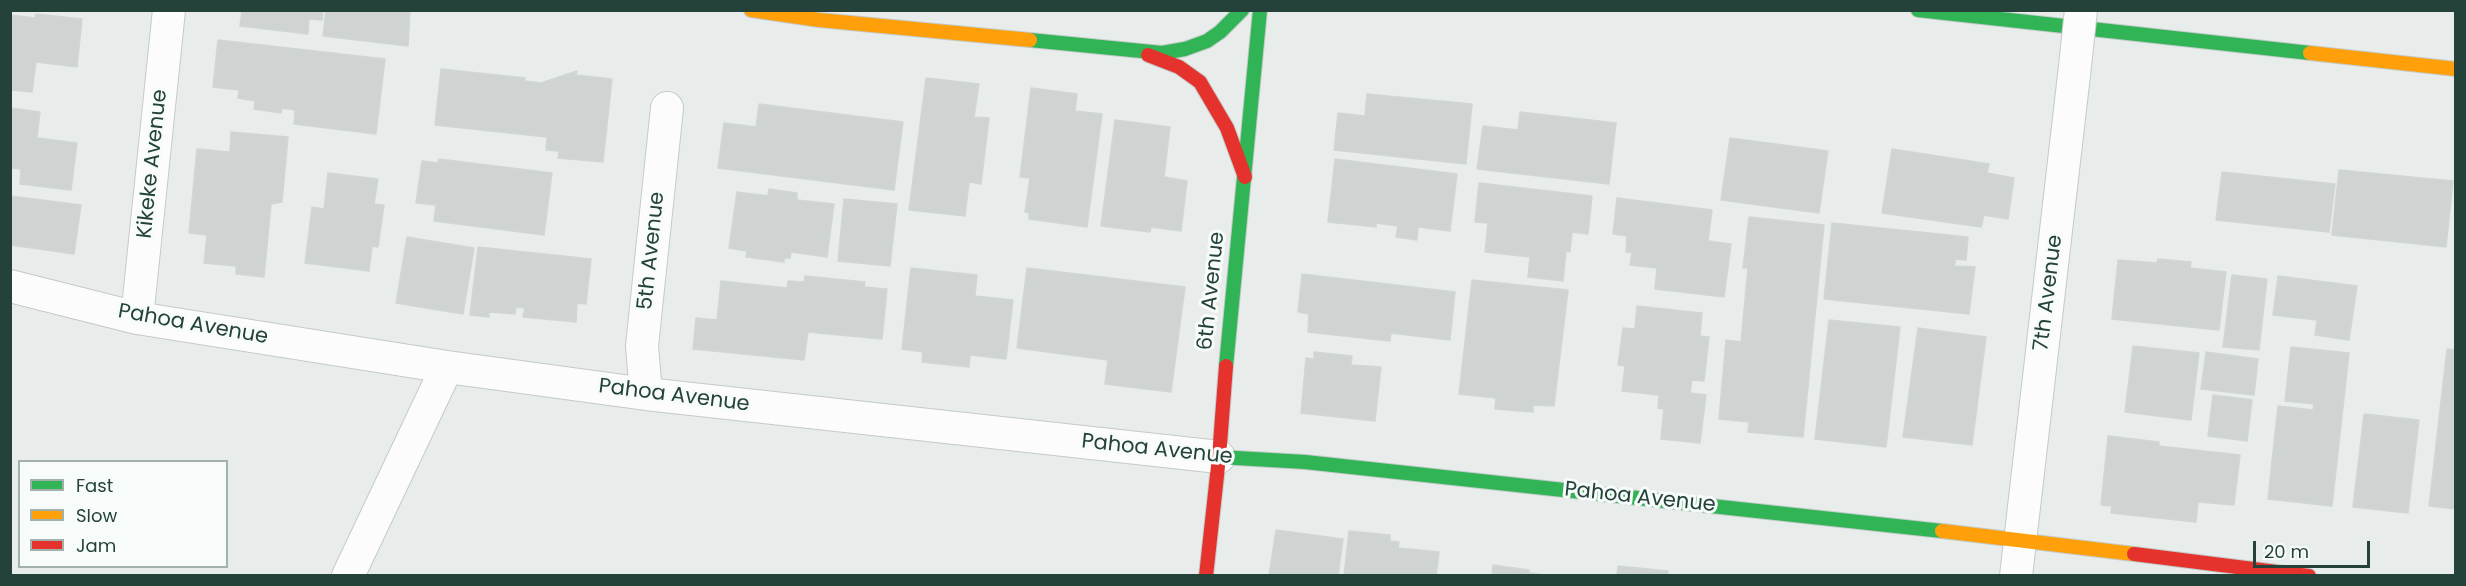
<!DOCTYPE html>
<style>
body{margin:0}
#map{position:relative;width:2466px;height:586px;overflow:hidden;background:#e8edeb;font-family:Poppins,sans-serif}
canvas{display:block}
.frame{position:absolute;inset:0;border:12px solid #24423a;pointer-events:none}
.legend{position:absolute;left:18px;top:460px;width:210px;height:108px;box-sizing:border-box;background:#f7fbf9;border:2px solid #a3b1ad;margin:0;padding:8px 10px;list-style:none;font-size:18px;color:#24423a}
.legend li{display:flex;align-items:center;gap:12px;height:30px}
.legend b{width:30px;border:2px solid #a3b1ad}
.scale{position:absolute;left:2253px;top:541px;width:117px;height:27px;box-sizing:border-box;border:3px solid #24423a;border-top:0;padding-left:8px;font-size:18px;line-height:21px;white-space:nowrap;color:#24423a;-webkit-text-stroke:4px #f7fbf9;paint-order:stroke}
</style>
<div id="map">
<canvas width="2466" height="586"></canvas>
<div class="frame"></div>
<ul class="legend">
<li><b style="height:8px;background:#30b455"></b>Fast</li>
<li><b style="height:8px;background:#ff9f0a"></b>Slow</li>
<li><b style="height:8px;background:#e5322d"></b>Jam</li>
</ul>
<div class="scale">20 m</div>
</div>
<script>
const g = document.querySelector('canvas').getContext('2d');
g.lineJoin = 'round';
function paint(path, color) {
  g.fillStyle = color;
  g.fill(path, 'evenodd');
}
function poly(rows) {
  const path = new Path2D();
  for (const r of rows) {
    path.moveTo(r[0], r[1]);
    for (let i = 2; i < r.length; i += 2) path.lineTo(r[i], r[i + 1]);
  }
  return path;
}
function trace(path, color, width, dash) {
  g.strokeStyle = color;
  g.lineWidth = width;
  g.lineCap = dash ? 'butt' : 'round';
  g.setLineDash(dash || []);
  g.stroke(path);
}
function write(font, color, halo, rows, align = 'center') {
  g.font = font + ' Poppins,sans-serif';
  g.lineWidth = 6;
  g.setLineDash([]);
  g.textBaseline = 'middle';
  g.strokeStyle = halo;
  g.fillStyle = color;
  for (const [text, x, y, turn = 0] of rows) {
    g.save();
    g.translate(x, y);
    g.rotate((+turn || 0) * Math.PI / 180);
    g.textAlign = isNaN(turn) ? turn : align;
    if (halo) g.strokeText(text, 0, 0);
    g.fillText(text, 0, 0);
    g.restore();
  }
}
const building = poly([
 [242,10,323,10,322,20,309,19,308,34,240,26,242,10],
 [326,10,410,10,408,46,323,36,326,10],
 [36,14,82,19,77,67,36,62,32,92,10,90,10,15,35,18,36,14],
 [218,40,385,59,376,134,294,124,295,110,282,108,281,113,254,109,255,101,238,98,239,90,213,87,218,40],
 [441,69,525,78,524,81,541,83,577,71,576,75,612,79,603,162,558,158,559,151,546,150,547,137,435,125,441,69],
 [926,78,979,84,974,117,989,118,981,184,969,182,965,216,909,210,926,78],
 [1031,88,1077,94,1075,111,1102,114,1087,227,1029,219,1029,213,1025,212,1030,178,1020,177,1031,88],
 [1367,94,1472,104,1466,164,1334,150,1338,113,1365,116,1367,94],
 [759,104,903,122,894,190,718,168,724,123,756,127,759,104],
 [10,108,40,112,37,138,77,143,71,190,20,184,21,169,10,168,10,108],
 [1520,112,1616,123,1609,184,1477,169,1483,126,1518,130,1520,112],
 [1115,120,1170,127,1164,177,1187,181,1181,231,1151,227,1150,232,1101,226,1115,120],
 [231,132,288,137,282,202,271,204,264,277,236,274,236,266,204,263,207,235,189,233,197,149,230,152,231,132],
 [1730,138,1828,151,1819,213,1721,200,1730,138],
 [1892,149,1989,164,1987,173,2014,178,2008,219,1984,215,1981,227,1882,213,1892,149],
 [439,159,552,173,544,235,434,221,436,205,416,203,422,161,438,163,439,159],
 [1335,159,1457,174,1450,231,1418,227,1417,240,1396,237,1398,226,1376,223,1376,227,1328,222,1335,159],
 [2339,170,2453,181,2446,247,2332,235,2339,170],
 [2222,172,2335,184,2329,232,2216,220,2222,172],
 [328,173,378,179,374,204,384,205,378,247,372,246,369,271,305,263,312,207,324,209,328,173],
 [1479,183,1592,196,1588,234,1572,232,1570,252,1566,251,1563,281,1528,277,1530,257,1485,252,1488,223,1475,222,1479,183],
 [769,189,797,193,797,200,834,204,827,257,791,252,790,258,784,258,784,262,746,257,747,251,729,248,737,192,768,196,769,189],
 [10,196,81,205,74,254,11,245,13,236,10,235,10,196],
 [1617,198,1712,210,1708,241,1731,244,1724,297,1655,289,1657,268,1630,265,1632,253,1626,252,1627,236,1613,234,1617,198],
 [844,199,897,204,890,266,838,261,844,199],
 [1749,217,1824,225,1803,437,1748,432,1749,422,1719,419,1726,340,1741,342,1748,268,1743,268,1749,217],
 [1832,223,1968,237,1966,260,1956,259,1954,266,1975,267,1969,314,1824,299,1832,223],
 [407,237,474,248,463,314,396,303,407,237],
 [478,247,591,259,586,304,577,303,576,322,523,317,525,308,516,307,515,314,489,312,489,317,470,315,478,247],
 [2158,259,2191,262,2190,268,2226,272,2219,330,2112,319,2118,260,2157,263,2158,259],
 [911,268,977,275,975,296,1013,300,1006,359,970,355,969,367,922,362,923,352,902,349,911,268],
 [1027,268,1185,287,1171,392,1105,384,1108,360,1017,348,1027,268],
 [1302,274,1455,292,1450,340,1391,333,1390,341,1308,332,1309,314,1298,312,1302,274],
 [2232,275,2267,279,2259,350,2223,347,2232,275],
 [805,276,865,282,864,287,887,289,882,339,808,332,804,360,693,349,696,318,717,320,721,281,787,288,788,281,804,282,805,276],
 [2278,276,2357,286,2349,340,2315,335,2317,320,2273,315,2278,276],
 [1472,280,1568,290,1554,406,1533,405,1533,412,1495,409,1496,398,1459,394,1472,280],
 [1637,306,1702,313,1700,336,1709,337,1704,381,1692,380,1690,393,1706,395,1700,443,1661,439,1664,409,1658,408,1659,395,1622,391,1625,366,1618,365,1623,328,1635,329,1637,306],
 [1829,320,1900,327,1886,447,1815,439,1829,320],
 [1918,328,1986,337,1972,445,1903,437,1918,328],
 [2133,346,2199,353,2191,420,2125,412,2133,346],
 [2291,347,2349,353,2332,506,2268,499,2278,406,2313,410,2314,404,2285,401,2291,347],
 [2447,349,2456,350,2456,509,2429,506,2447,349],
 [1314,352,1352,356,1351,365,1381,367,1375,421,1301,413,1306,358,1314,359,1314,352],
 [2206,352,2258,359,2254,395,2201,389,2206,352],
 [2213,395,2252,400,2247,441,2208,436,2213,395],
 [2364,414,2419,420,2408,513,2353,507,2364,414],
 [2108,436,2159,442,2159,446,2240,455,2234,505,2198,502,2196,522,2111,513,2112,506,2101,505,2108,436],
 [1276,530,1343,539,1338,576,1269,576,1276,530],
 [1349,531,1390,535,1390,541,1399,542,1398,548,1439,552,1436,576,1344,576,1349,531],
 [1493,565,1529,570,1529,573,1552,576,1492,576,1493,565],
 [1618,566,1668,571,1668,576,1617,576,1618,566]
]);
const street = poly([
 [10,286,137,318,447,367,646,394,1219,457],
 [137,318,169,10],
 [646,394,642,346,667,108],
 [348,576,447,367],
 [2016,576,2074,75]
]);
const fast = poly([
 [1918,10,2310,53],
 [1030,40,1162,53,1185,49,1207,41,1220,32,1242,10],
 [1226,366,1260,10],
 [1219,457,1305,462,1942,531]
]);
const slow = poly([
 [751,10,819,20,1030,40],
 [2310,53,2456,69],
 [1942,531,2134,554]
]);
const jam = poly([
 [1148,55,1179,67,1200,82,1227,128,1245,177],
 [2134,554,2309,576],
 [1206,576,1219,457,1226,366]
]);
const streetBridge = poly([
 [2074,75,2081,10]
]);
const streetNames = [
 ["Kikeke Avenue",153,164,-84],
 ["5th Avenue",652,251,-84],
 ["6th Avenue",1212,291,-84],
 ["7th Avenue",2049,293,-83],
 ["Pahoa Avenue",193,325,10],
 ["Pahoa Avenue",674,396,7],
 ["Pahoa Avenue",1157,450,6],
 ["Pahoa Avenue",1640,498,6]
];
paint(building, '#cfd4d2');
trace(building, '#d1d6d4', 1.5);
trace(street, '#c5cac8', 34);
trace(fast, '#c3cbc8', 16);
trace(slow, '#c3cbc8', 16);
trace(jam, '#c3cbc8', 16);
trace(street, '#fcfcfc', 32);
trace(fast, '#30b455', 14);
trace(slow, '#ff9f0a', 14);
trace(jam, '#e5322d', 14);
trace(streetBridge, '#c5cac8', 34, []);
trace(streetBridge, '#fcfcfc', 32);
write('21px', '#24423a', '#f7fbf9', streetNames);
</script>
